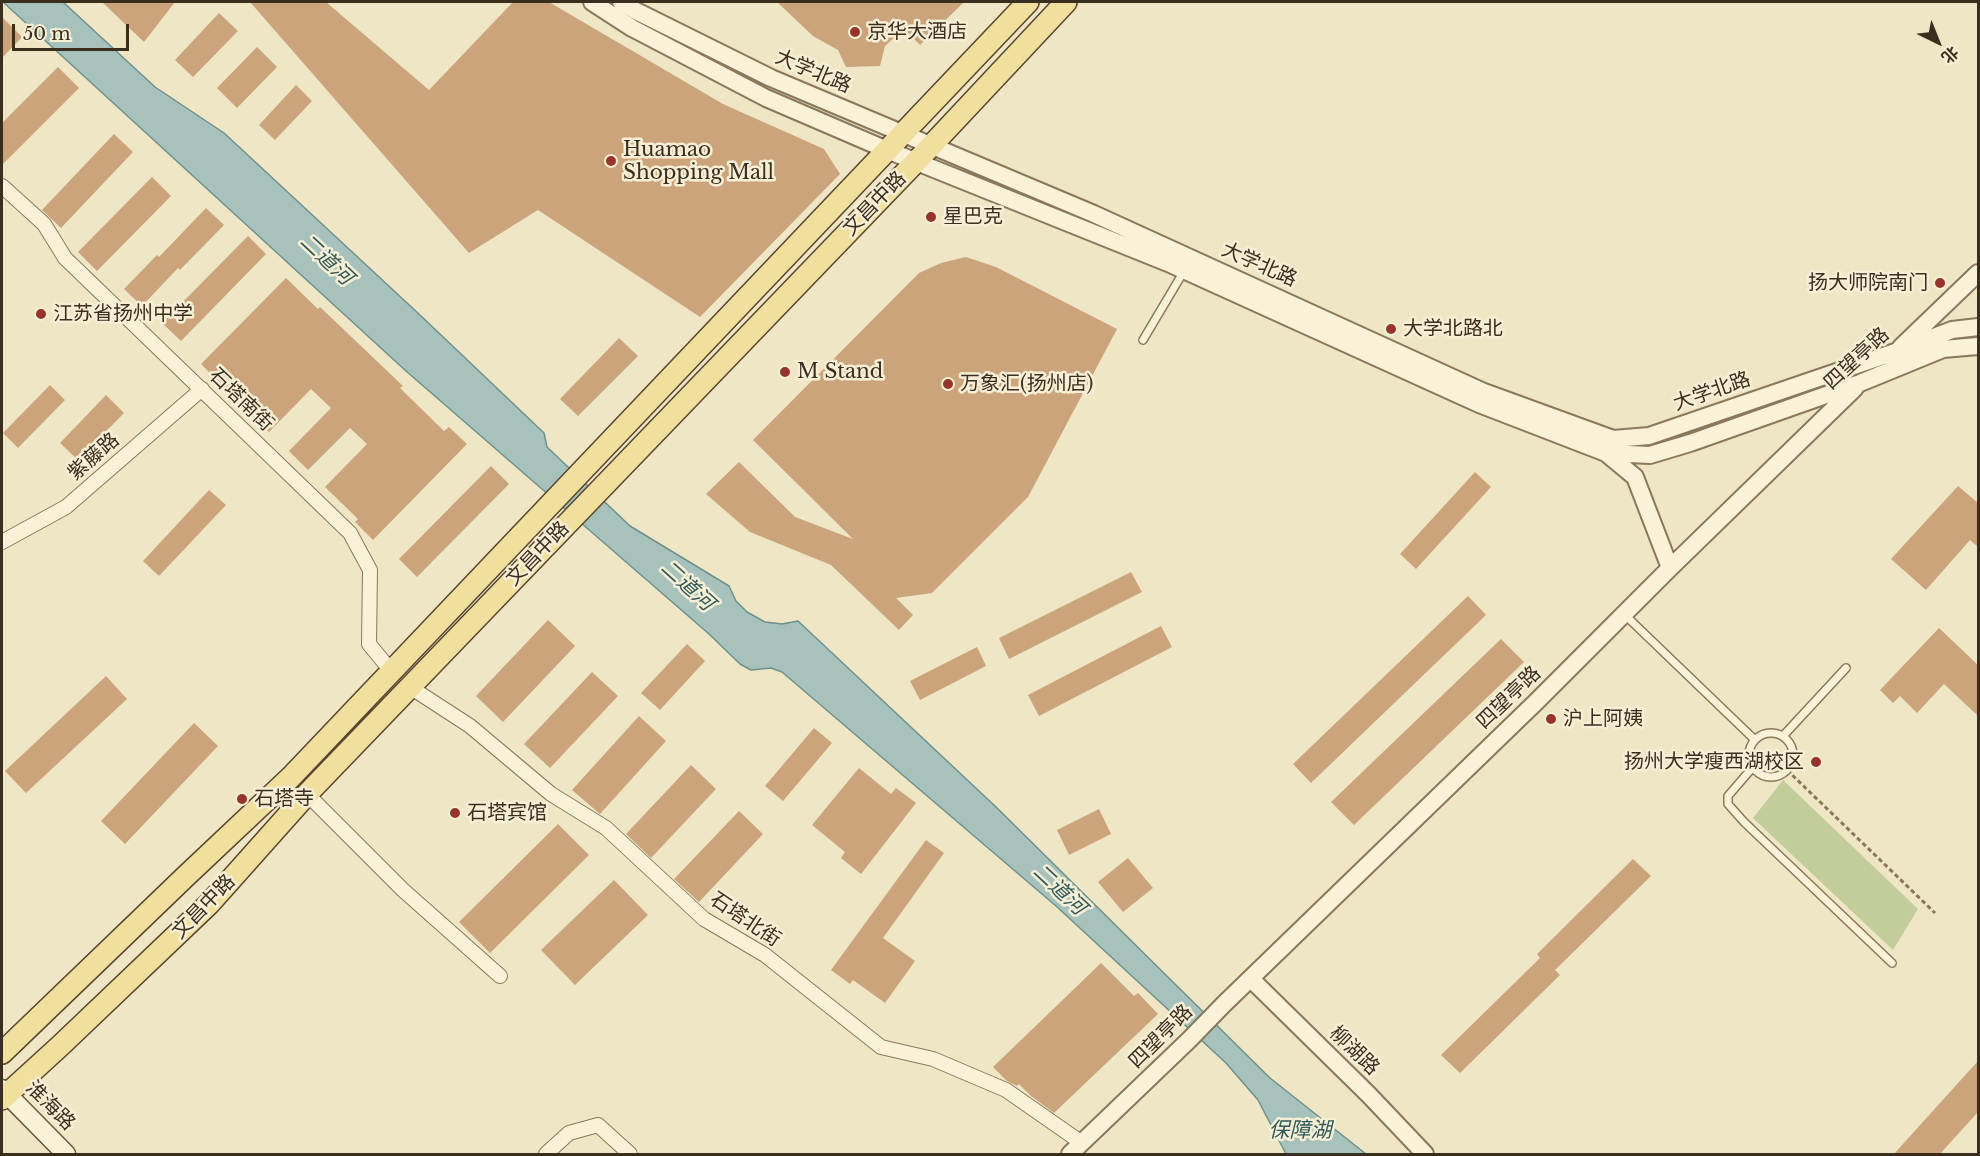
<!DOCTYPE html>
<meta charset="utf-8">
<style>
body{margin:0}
#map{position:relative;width:1980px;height:1156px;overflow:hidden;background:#eee6c5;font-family:"Libre Baskerville","Noto Sans SC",serif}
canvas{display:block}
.frame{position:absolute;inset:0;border:3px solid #3a2e1f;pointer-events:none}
.north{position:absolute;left:1908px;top:12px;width:60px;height:60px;-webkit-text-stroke:4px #f6efd5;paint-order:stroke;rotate:137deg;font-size:16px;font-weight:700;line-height:24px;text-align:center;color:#3a2e1f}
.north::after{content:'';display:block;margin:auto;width:21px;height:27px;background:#3a2e1f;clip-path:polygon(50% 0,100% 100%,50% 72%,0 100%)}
.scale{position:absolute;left:12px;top:24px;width:117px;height:27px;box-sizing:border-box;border:3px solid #3a2e1f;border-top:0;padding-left:8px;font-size:18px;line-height:21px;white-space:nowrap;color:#3a2e1f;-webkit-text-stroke:4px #f6efd5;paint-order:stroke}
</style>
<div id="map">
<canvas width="1980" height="1156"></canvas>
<div class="frame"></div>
<div class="north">北</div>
<div class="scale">50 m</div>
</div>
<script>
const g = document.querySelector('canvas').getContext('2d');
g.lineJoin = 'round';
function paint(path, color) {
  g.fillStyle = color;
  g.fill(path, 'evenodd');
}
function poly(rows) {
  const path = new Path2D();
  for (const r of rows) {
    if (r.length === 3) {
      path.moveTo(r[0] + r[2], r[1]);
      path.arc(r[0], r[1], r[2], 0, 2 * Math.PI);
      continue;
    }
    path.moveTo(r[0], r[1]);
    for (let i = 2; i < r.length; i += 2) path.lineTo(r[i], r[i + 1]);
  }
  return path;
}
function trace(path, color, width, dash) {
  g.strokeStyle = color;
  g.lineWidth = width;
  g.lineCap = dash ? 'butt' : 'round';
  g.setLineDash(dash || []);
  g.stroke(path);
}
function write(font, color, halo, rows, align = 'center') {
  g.font = font + ' "Libre Baskerville","Noto Sans SC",serif';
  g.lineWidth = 5;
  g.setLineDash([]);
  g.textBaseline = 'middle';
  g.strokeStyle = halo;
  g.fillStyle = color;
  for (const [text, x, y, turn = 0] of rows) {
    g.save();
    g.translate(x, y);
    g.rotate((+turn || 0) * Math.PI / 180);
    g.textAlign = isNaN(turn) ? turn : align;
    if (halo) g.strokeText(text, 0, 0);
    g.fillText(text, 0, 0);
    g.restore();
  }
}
const green = poly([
 [1783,780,1918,909,1893,950,1753,818]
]);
const water = poly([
 [3,2,63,2,155,87,224,133,420,315,544,433,547,447,630,526,729,586,736,601,747,612,765,622,782,624,798,621,996,807,1270,1078,1366,1154,1286,1154,1258,1100,1226,1063,1056,906,782,672,771,668,751,670,740,664,709,634,406,371,3,2]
]);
const building = poly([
 [102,2,175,2,144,42],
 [250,2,326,2,429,90,513,2,549,2,723,104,824,149,840,174,700,317,538,210,469,253],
 [777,2,964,2,920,45,904,29,885,46,880,66,846,67,838,50,813,36],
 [219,13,238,31,193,77,175,60],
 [2,17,22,37,2,58],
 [257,47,277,67,237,108,217,88],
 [58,67,79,88,2,165,2,123],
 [296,85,312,101,275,140,259,125],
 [114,134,133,152,61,228,42,210],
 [152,177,171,196,97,271,78,252],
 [206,208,224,225,180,270,178,268,142,306,124,289,157,255,159,257],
 [248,236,266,254,181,341,162,323],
 [966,257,996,267,1117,329,1028,497,932,593,896,598,913,615,899,630,831,565,750,532,706,494,739,462,795,517,853,539,753,440,919,273,941,263],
 [286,278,318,309,320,307,403,386,400,388,444,431,449,427,467,444,373,540,355,522,358,519,325,487,367,444,350,428,308,470,289,451,331,408,311,389,269,432,201,364],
 [619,338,638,356,578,416,560,399],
 [50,385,65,400,18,448,3,433],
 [106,395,124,413,78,460,60,443],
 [491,466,509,484,417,577,399,559],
 [1475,472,1491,487,1416,569,1400,554],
 [1958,486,1978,503,1978,547,1970,540,1926,590,1891,559],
 [209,490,226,505,159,576,143,561],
 [1131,572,1142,592,1009,659,999,638],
 [1468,596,1486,615,1311,783,1293,764],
 [548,620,575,646,503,722,476,696],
 [1161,626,1172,647,1039,716,1028,695],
 [1939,628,1978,665,1978,716,1944,684,1917,713,1900,696,1893,703,1880,690],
 [1501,639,1524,662,1354,825,1331,802],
 [687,644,705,661,660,710,641,693],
 [977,647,986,666,920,700,910,681],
 [592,672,618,696,550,768,524,744],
 [106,676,127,699,26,793,5,771],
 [639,716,666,741,600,814,572,790],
 [194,723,218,746,125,844,101,821],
 [814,728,832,743,783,801,765,786],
 [691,765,716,789,651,858,626,834],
 [859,768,891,794,896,788,916,803,861,874,841,858,845,852,812,825],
 [1099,809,1111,834,1069,855,1057,830],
 [739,811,763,834,699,902,674,879],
 [558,824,589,855,490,953,459,922],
 [926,840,944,853,883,938,915,961,885,1003,853,980,850,984,831,970],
 [1128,858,1153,888,1123,912,1098,882],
 [1633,859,1651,876,1555,970,1560,975,1460,1073,1441,1055,1540,958,1537,954],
 [614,880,648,915,575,985,541,950],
 [1101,963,1134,996,1138,993,1158,1014,1054,1113,1031,1096,1019,1084,1017,1086,1007,1081,993,1067],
 [1978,1061,1978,1112,1939,1155,1893,1155]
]);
const path = poly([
 [1787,770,1935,913]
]);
const service = poly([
 [1143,340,1184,271],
 [1625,615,1755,740],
 [1771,755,22],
 [1783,736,1846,668],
 [1753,767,1728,796,1728,804,1744,822,1892,963]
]);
const minor = poly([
 [2,186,44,224,65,258,350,533,370,570,369,644,392,672],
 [2,542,66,507,202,389],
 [410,687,470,726,551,794,606,828,704,919,765,955,881,1047,933,1059,1006,1090,1082,1143],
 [307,794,403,890,500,976],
 [546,1154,569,1133,598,1125,630,1154]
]);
const tertiary = poly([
 [592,2,632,28,766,98,887,150,1168,263,1479,404,1606,453,1650,455,1690,443,1860,383,1943,349,1978,346],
 [621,2,634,10,771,78,1094,214,1484,392,1613,439,1649,436,1895,352,1952,330,1978,327],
 [1901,347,1978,273],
 [1606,453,1635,477,1670,568],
 [1251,979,1369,1095,1425,1154],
 [1070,1154,1189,1040,1224,1004,1536,702,1670,568,1855,388]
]);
const secondary = poly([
 [2,1089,66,1154]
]);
const primary = poly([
 [2,1053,186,876,291,777,1028,2],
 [2,1099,60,1046,209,904,307,794,931,146,1066,2]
]);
const markers = [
 [855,32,6,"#98342b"],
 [611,161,6,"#98342b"],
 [931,217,6,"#98342b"],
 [1940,283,6,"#98342b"],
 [41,314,6,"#98342b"],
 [1391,329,6,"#98342b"],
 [785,372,6,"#98342b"],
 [948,384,6,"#98342b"],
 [1551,719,6,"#98342b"],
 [1816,762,6,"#98342b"],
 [242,799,6,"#98342b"],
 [455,813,6,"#98342b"]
];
const poiNames = [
 ["京华大酒店",867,32],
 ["Huamao",623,150],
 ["Shopping Mall",623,173],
 ["星巴克",943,217],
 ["扬大师院南门",1928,283,"right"],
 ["江苏省扬州中学",53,314],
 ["大学北路北",1403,329],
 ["M Stand",797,372],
 ["万象汇(扬州店)",960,384],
 ["沪上阿姨",1563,719],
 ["扬州大学瘦西湖校区",1804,762,"right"],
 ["石塔寺",254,799],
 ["石塔宾馆",467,813]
];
const streetNames = [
 ["大学北路",813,72,23],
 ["文昌中路",875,204,-46],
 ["大学北路",1259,265,24],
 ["四望亭路",1857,359,-43],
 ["大学北路",1712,392,-19],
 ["石塔南街",241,400,44],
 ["紫藤路",94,457,-41],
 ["文昌中路",538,554,-46],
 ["四望亭路",1509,698,-44],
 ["文昌中路",204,907,-46],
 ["石塔北街",745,920,34],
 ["四望亭路",1161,1037,-45],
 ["柳湖路",1354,1051,44],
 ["淮海路",50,1106,45]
];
const waterNames = [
 ["二道河",326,260,43],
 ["二道河",687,586,42],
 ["二道河",1059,890,43],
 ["保障湖",1300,1131]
];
paint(green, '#c2cd99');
paint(water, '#a7c2bc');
trace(water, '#6d908b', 1.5);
paint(building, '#cca47b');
trace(service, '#89785b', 10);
trace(minor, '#89785b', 16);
trace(tertiary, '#89785b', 20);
trace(secondary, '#6b593e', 21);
trace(primary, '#57462f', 24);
trace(path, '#89785b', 3, [4.5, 3]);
trace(service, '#f9f2d9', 7);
trace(minor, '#f9f2d9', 14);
trace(tertiary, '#f9f2d9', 16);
trace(secondary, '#f9f2d9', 18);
trace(primary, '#f1df9e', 21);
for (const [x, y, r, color] of markers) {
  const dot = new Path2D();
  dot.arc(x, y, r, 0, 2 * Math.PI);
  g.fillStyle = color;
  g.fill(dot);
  trace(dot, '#f6efd5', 2);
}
write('20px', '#3a2e1f', '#f6efd5', poiNames, 'left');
write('20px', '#3a2e1f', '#f6efd5', streetNames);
write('italic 21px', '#2e5859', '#f6efd5', waterNames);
</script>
